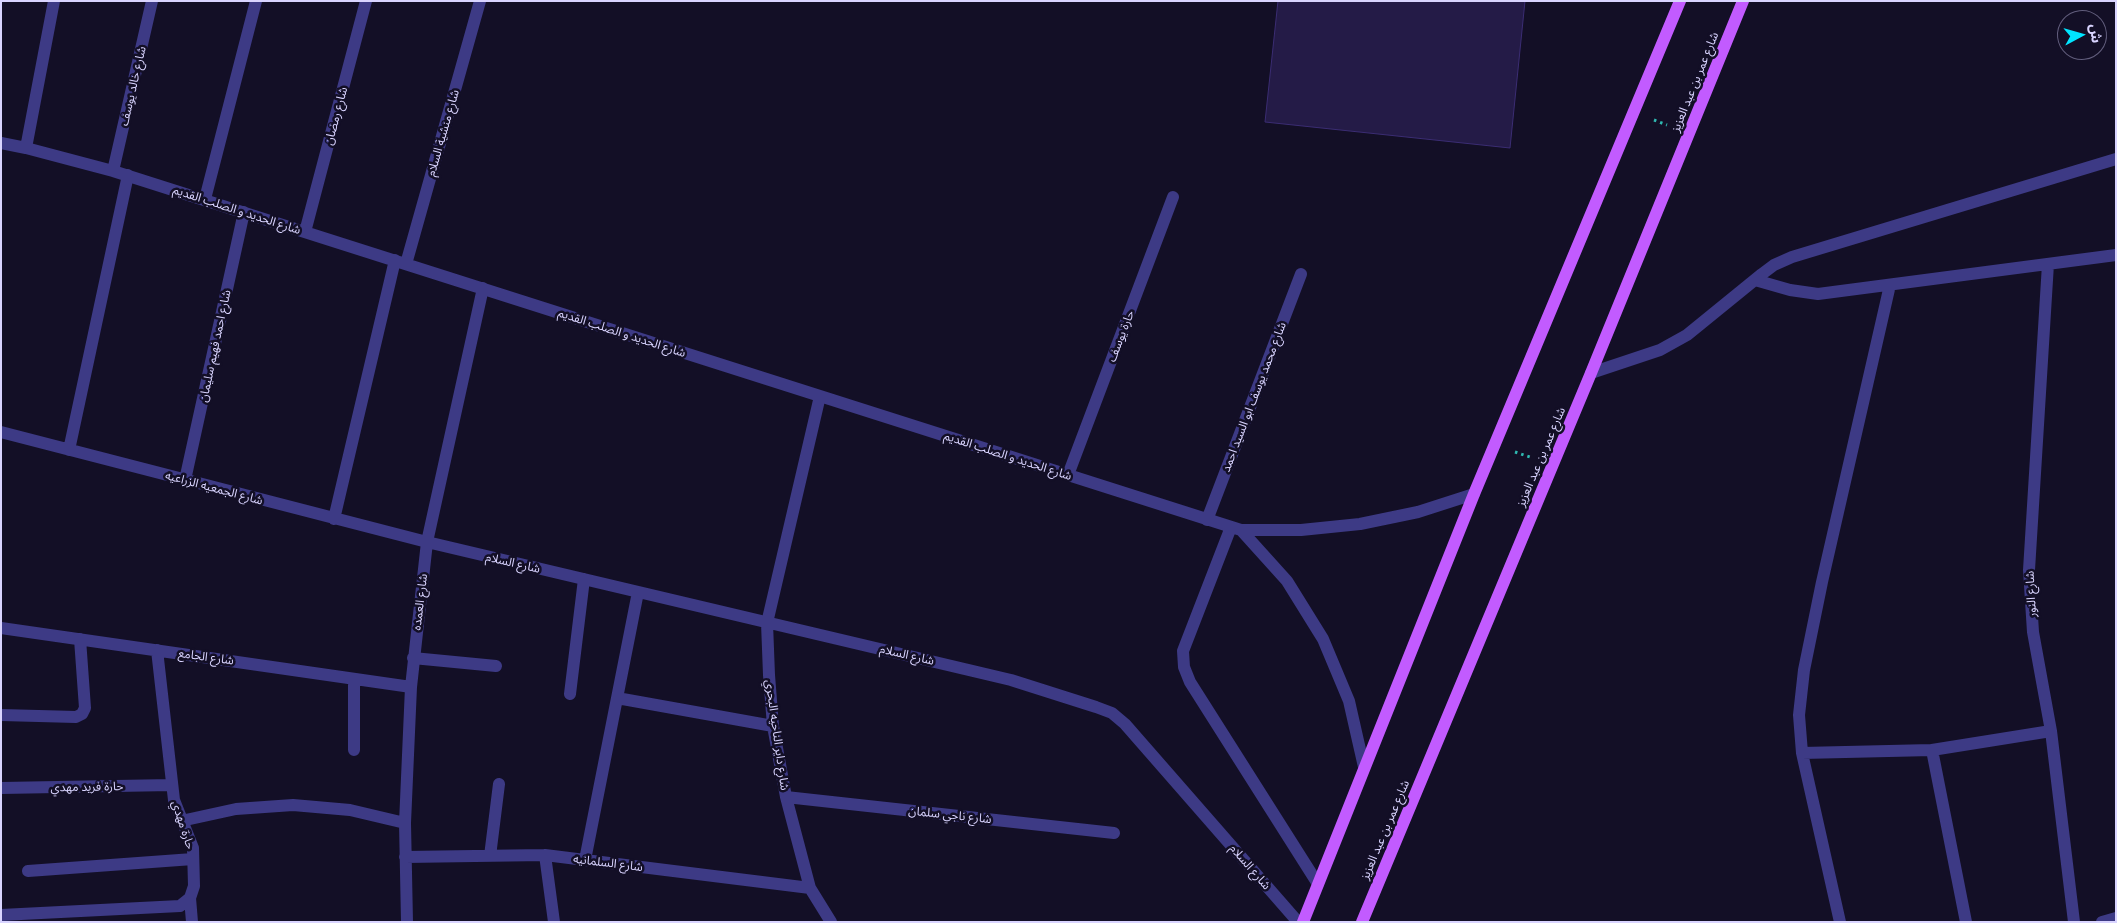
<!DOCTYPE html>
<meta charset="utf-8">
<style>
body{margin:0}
#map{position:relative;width:2117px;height:923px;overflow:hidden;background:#130f26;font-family:"Golos Text","Noto Sans Arabic",sans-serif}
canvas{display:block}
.frame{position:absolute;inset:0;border:2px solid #d9d4ff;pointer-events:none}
.north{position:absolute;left:2057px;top:10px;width:50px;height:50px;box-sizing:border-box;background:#130f26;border:1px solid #625e7d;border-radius:50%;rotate:84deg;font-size:14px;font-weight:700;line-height:20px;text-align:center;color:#d9d4ff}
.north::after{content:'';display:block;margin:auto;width:18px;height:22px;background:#00e5ff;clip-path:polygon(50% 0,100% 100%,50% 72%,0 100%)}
</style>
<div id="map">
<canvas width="2117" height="923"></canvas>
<div class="frame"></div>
<div class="north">ش</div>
</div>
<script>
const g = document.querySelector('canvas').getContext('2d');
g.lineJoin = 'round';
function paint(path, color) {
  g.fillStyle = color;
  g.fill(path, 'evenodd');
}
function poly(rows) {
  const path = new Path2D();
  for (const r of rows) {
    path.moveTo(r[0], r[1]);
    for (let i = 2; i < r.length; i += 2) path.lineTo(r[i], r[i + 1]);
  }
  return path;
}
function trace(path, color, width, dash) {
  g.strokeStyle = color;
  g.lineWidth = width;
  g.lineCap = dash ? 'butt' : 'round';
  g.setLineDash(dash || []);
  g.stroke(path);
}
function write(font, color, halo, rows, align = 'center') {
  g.font = font + ' "Golos Text","Noto Sans Arabic",sans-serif';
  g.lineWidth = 5;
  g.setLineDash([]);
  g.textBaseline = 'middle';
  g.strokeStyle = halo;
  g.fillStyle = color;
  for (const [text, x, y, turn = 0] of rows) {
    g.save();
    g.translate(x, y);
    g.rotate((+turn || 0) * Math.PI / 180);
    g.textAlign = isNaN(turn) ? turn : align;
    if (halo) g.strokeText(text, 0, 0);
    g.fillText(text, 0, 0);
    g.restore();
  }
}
const building = poly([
 [1278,1,1525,1,1510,148,1265,122,1278,1]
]);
const path = poly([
 [1654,120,1667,125],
 [1515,452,1530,457]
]);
const minor = poly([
 [1,143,26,148,113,171,1241,530,1301,530,1360,524,1418,512,1474,494],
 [26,148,54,1],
 [113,171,152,1],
 [205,199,256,1],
 [305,232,366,1],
 [406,264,480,1],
 [2048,264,2029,570,2033,632,2051,731,2074,922],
 [1755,280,1790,290,1818,294,2116,255],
 [1591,373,1660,350,1687,335,1762,274,1774,265,1792,257,2116,159],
 [820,396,767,623,769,675,773,726,786,797,810,888,831,922],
 [1,432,427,542,1011,680,1096,707,1112,713,1125,724,1298,922],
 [69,450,128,175],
 [1068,475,1173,197],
 [185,480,244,212],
 [334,519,395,260],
 [1207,520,1301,274],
 [1231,527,1183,651,1184,667,1190,682,1318,884],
 [1241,530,1287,581,1323,639,1349,701,1364,767],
 [1,628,411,687],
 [413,658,496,666],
 [570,694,584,579],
 [617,698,773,726],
 [1,715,76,717,82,714,85,708,80,639],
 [354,750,354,679],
 [1932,750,1966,922],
 [1802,753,1932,750,2051,731],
 [1,788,172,785],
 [786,797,1114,833],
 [181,821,236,809,293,805,350,810,405,823],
 [545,855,554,922],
 [490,856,499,784],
 [405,857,545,855,810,888],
 [585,860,638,592],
 [28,871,193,859],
 [190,898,192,922],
 [1,915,180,906,190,898,194,886,193,848,174,800,157,650],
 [407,922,405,823,411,687,427,542,483,288],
 [1840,922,1802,753,1799,715,1804,670,1822,582,1890,285],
 [2102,922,2116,918]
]);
const major = poly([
 [1303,922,1474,494,1680,1],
 [1362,922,1591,373,1743,1]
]);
const streetNames = [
 ["شارع عمر بن عبد العزيز",1695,82,-68],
 ["شارع خالد يوسف",133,86,-77],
 ["شارع رمضان",336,116,-75],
 ["شارع منشية السلام",443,133,-74],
 ["شارع الحديد و الصلب القديم",237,210,18],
 ["شارع الحديد و الصلب القديم",622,333,18],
 ["حارة يوسف",1121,336,-69],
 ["شارع احمد فهيم سليمان",215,346,-78],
 ["شارع محمد يوسف ابو السيد احمد",1254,397,-69],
 ["شارع الحديد و الصلب القديم",1008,456,18],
 ["شارع عمر بن عبد العزيز",1541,457,-67],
 ["شارع الجمعيه الزراعيه",214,488,15],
 ["شارع السلام",513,563,13],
 ["شارع النور",2031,594,-93],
 ["شارع العمده",420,602,-83],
 ["شارع السلام",907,655,13],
 ["شارع الجامع",206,657,8],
 ["شارع داير الناحيه البحري",777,735,82],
 ["حارة فريد مهدي",87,787,-1],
 ["شارع ناجي سلمان",950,815,6],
 ["حارة مهدي",183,825,72],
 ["شارع عمر بن عبد العزيز",1385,830,-67],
 ["شارع السلمانيه",608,863,7],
 ["شارع السلام",1250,867,49]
];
paint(building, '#241b47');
trace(building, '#3b2d73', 1);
trace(path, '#2fb8b0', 3, [2.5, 4]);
trace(minor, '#3d3a85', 12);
trace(major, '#c25bff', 12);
write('12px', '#d9d4ff', '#130f26', streetNames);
</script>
